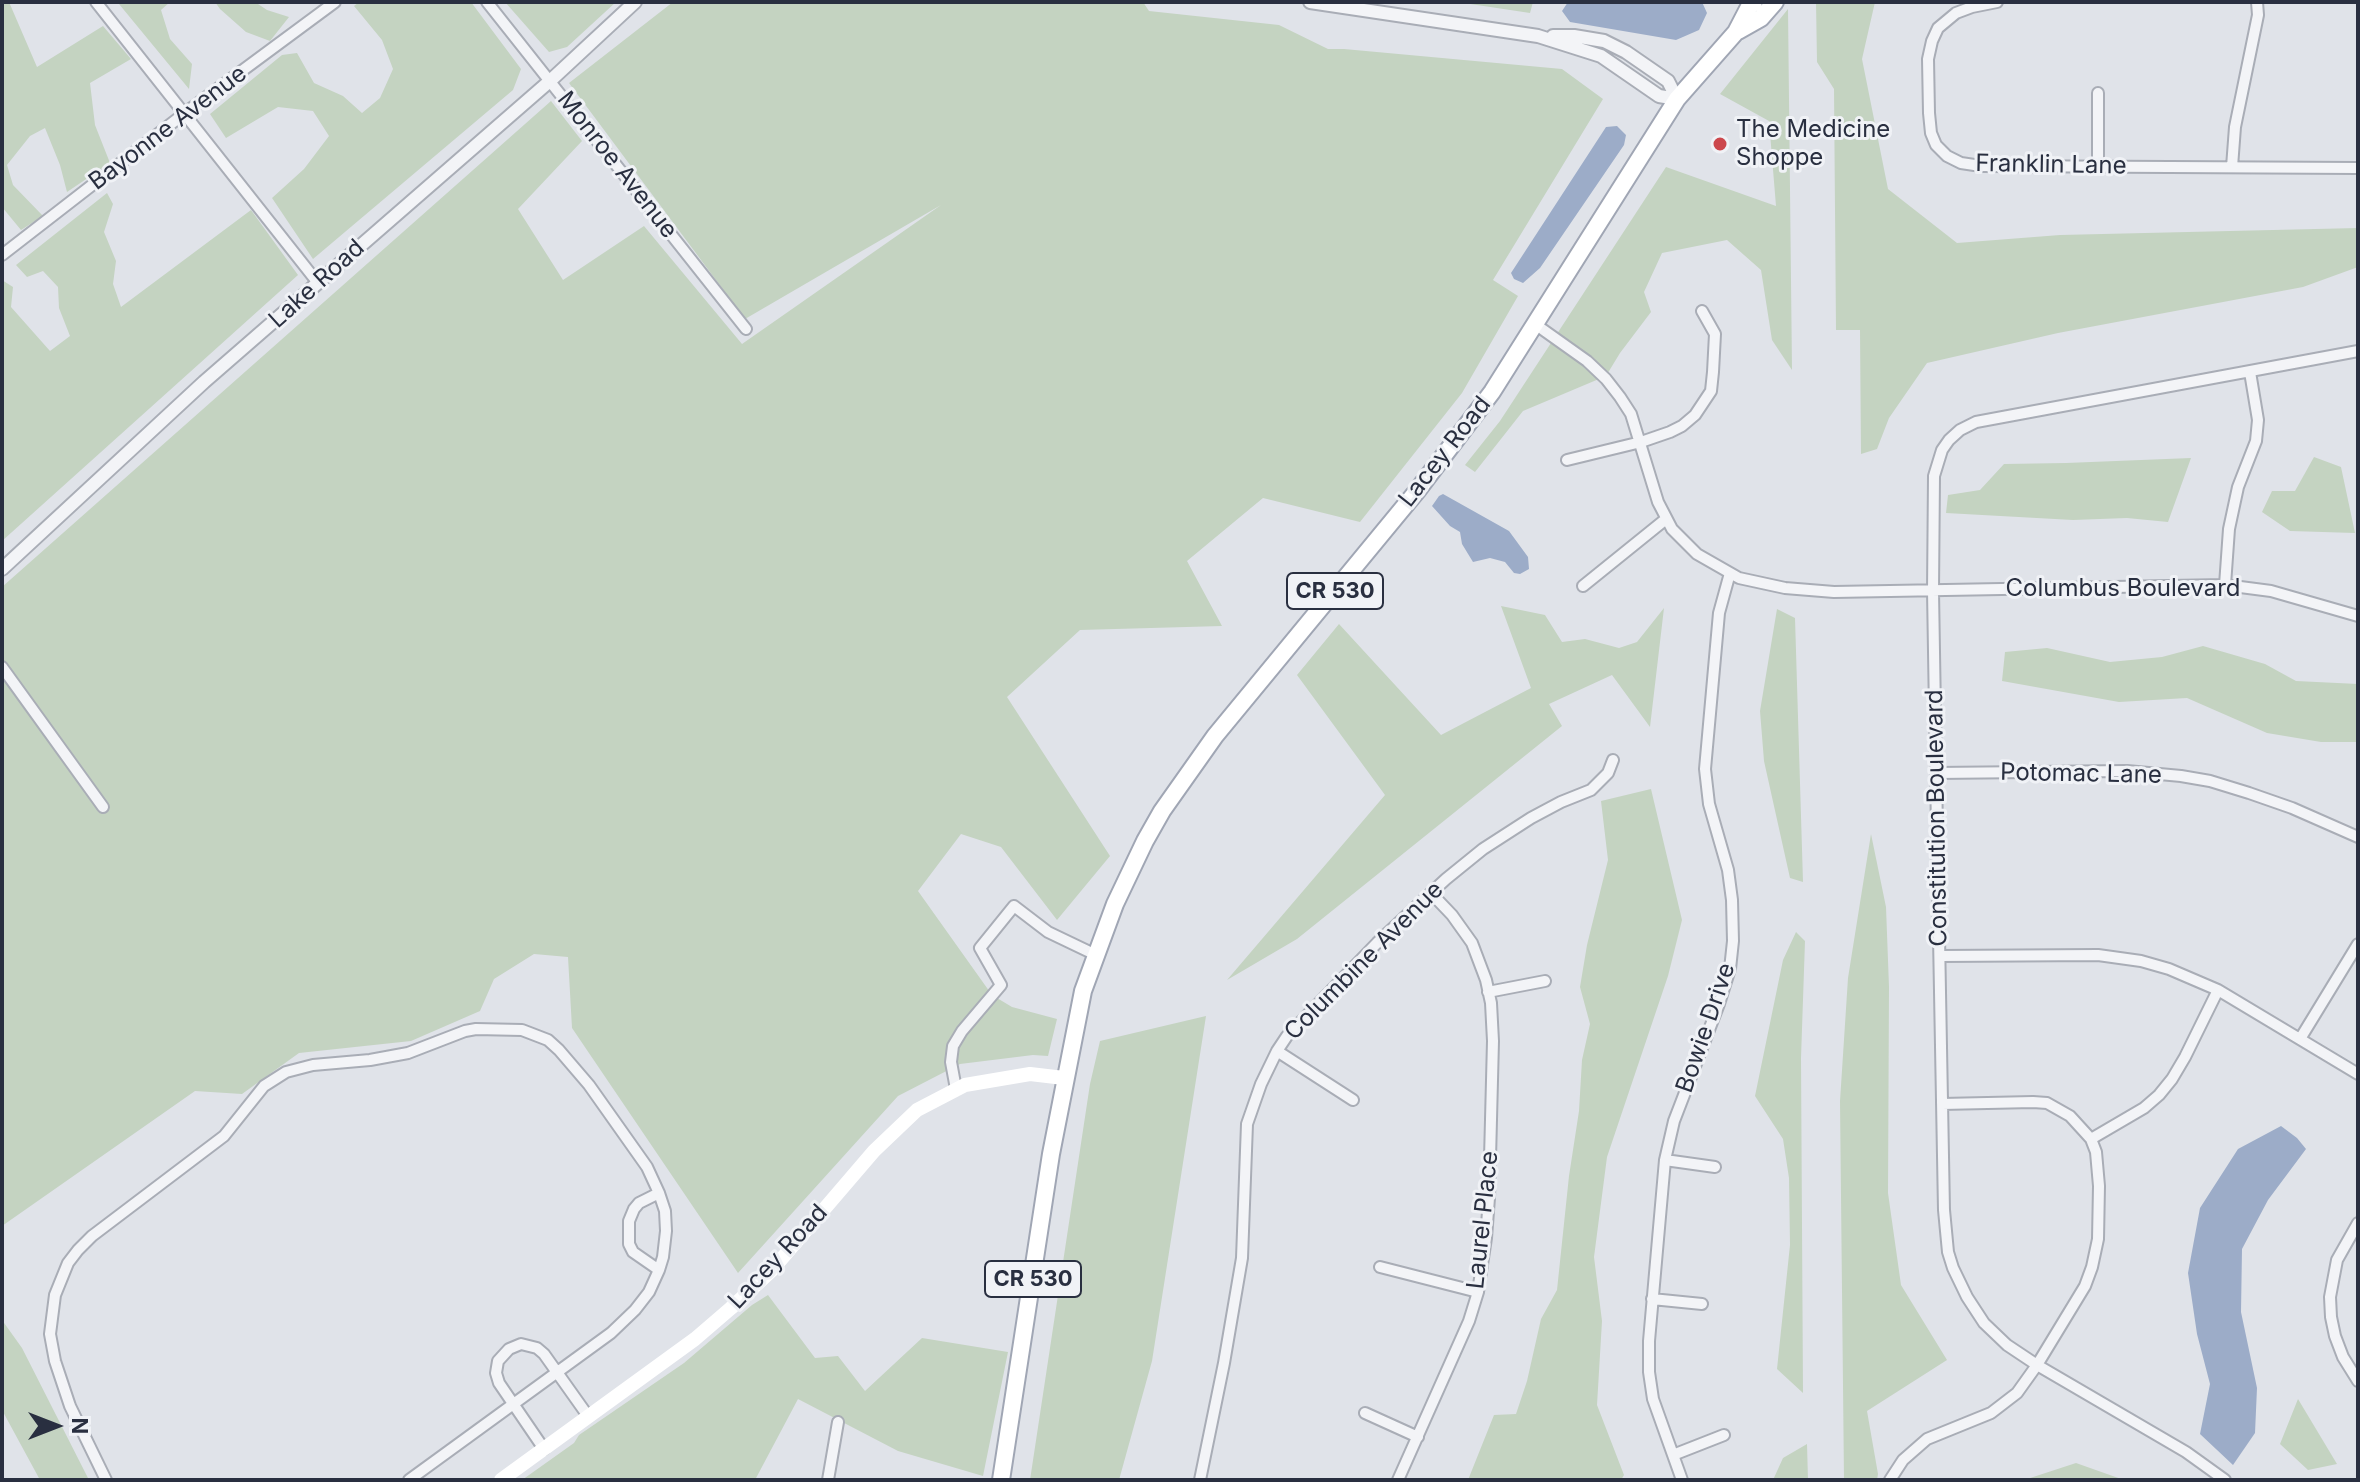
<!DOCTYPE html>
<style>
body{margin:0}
#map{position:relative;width:2360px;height:1482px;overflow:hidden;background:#e0e3e9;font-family:Inter,sans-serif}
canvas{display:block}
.frame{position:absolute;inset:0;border:4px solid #292f40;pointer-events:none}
.north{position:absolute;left:16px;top:1386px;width:80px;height:80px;-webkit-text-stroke:6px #f0f2f6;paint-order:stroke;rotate:90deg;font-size:22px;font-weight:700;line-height:32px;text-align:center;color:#292f40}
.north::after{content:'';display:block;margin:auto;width:28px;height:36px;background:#292f40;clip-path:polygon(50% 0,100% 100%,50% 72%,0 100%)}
</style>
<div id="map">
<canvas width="2360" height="1482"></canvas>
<div class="frame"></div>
<div class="north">N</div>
</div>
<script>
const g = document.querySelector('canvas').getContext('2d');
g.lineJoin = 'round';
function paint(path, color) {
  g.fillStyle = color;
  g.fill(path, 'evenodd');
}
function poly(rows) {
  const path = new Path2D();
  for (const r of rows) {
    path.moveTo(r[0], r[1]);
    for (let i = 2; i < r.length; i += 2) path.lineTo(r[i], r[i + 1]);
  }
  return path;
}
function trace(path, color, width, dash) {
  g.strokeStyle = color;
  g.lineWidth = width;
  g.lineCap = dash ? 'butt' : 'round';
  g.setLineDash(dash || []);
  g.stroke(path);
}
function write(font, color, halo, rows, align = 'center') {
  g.font = font + ' Inter,sans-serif';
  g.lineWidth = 6;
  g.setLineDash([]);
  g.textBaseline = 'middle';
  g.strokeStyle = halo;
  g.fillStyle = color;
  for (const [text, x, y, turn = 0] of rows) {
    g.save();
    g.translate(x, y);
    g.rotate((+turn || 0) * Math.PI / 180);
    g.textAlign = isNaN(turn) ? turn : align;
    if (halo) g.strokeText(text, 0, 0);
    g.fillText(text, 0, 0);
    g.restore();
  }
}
const green = poly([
 [2,2,9,2,37,67,103,26,131,59,90,83,95,125,110,163,67,192,60,165,45,128,30,136,7,165,13,185,43,216,21,230,2,207],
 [121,2,170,2,161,10,170,39,192,64,189,89,119,4],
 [215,2,255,2,267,10,289,17,270,41,246,32,220,9],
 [359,2,471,2,521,69,513,90,313,259,272,198,304,169,329,136,313,111,278,107,226,138,210,114,282,55,297,53,314,83,343,96,362,113,380,98,393,69,382,40,354,6],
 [505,2,616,2,567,47,549,52],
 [673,2,1143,2,1149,11,1279,25,1328,49,1344,49,1562,69,1603,99,1493,280,1518,296,1462,393,1360,522,1263,498,1187,561,1222,626,1080,630,1007,697,1110,856,1057,920,1001,847,961,834,918,891,992,995,1012,1007,1057,1019,1048,1056,1033,1055,960,1064,898,1096,738,1273,572,1028,568,957,534,954,494,979,480,1011,411,1041,299,1053,242,1094,195,1091,2,1226,2,587,551,101,582,141,518,209,563,280,644,226,742,344,941,205,745,319,569,83],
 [1457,2,1533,2,1530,13],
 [1816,2,1875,2,1862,59,1888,189,1957,243,2060,235,2358,228,2358,267,2303,287,2058,333,1927,363,1889,418,1877,449,1861,454,1860,330,1836,330,1834,89,1817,62],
 [1788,9,1792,370,1772,340,1761,270,1727,240,1662,253,1644,292,1651,312,1620,353,1606,376,1523,411,1475,472,1465,465,1500,421,1666,167,1776,206,1769,121,1720,94],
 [107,193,113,204,104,232,116,261,113,284,121,307,251,210,298,275,2,541,2,280,13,287,11,307,50,351,70,336,59,308,58,287,43,271,27,277,16,265],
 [2314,457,2341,467,2355,533,2290,531,2262,512,2272,491,2295,491],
 [2191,458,2168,522,2127,518,2073,520,1946,513,1948,495,1980,490,2004,464,2066,463],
 [1501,606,1545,615,1562,642,1585,639,1619,648,1637,642,1664,608,1650,727,1612,675,1549,704,1562,726,1297,939,1227,980,1385,795,1297,675,1339,624,1441,735,1531,688],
 [1777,609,1795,618,1803,882,1790,878,1764,761,1760,711],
 [2203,646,2265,664,2296,681,2358,684,2358,742,2321,742,2267,733,2187,698,2119,702,2002,681,2005,652,2047,648,2110,662,2162,657],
 [1651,789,1682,920,1668,976,1607,1157,1594,1257,1602,1321,1597,1405,1624,1475,1621,1480,1468,1480,1494,1415,1516,1414,1527,1381,1541,1319,1557,1290,1569,1176,1579,1111,1582,1060,1590,1024,1580,987,1587,945,1608,860,1601,801],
 [1871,834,1886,907,1889,987,1888,1193,1901,1285,1947,1360,1867,1411,1878,1474,1877,1480,1844,1480,1840,1101,1848,978],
 [1796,932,1805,941,1801,1058,1803,1393,1777,1369,1790,1245,1789,1178,1783,1139,1755,1096,1783,960],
 [1206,1016,1152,1361,1119,1480,1030,1480,1090,1084,1100,1041],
 [768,1295,815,1358,838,1356,865,1391,922,1338,1008,1352,983,1476,898,1451,798,1399,755,1480,522,1480,574,1443,579,1435,684,1363,752,1305],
 [2,1320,22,1348,89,1480,40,1480,2,1410],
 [2298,1399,2337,1464,2308,1470,2280,1444],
 [1807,1444,1808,1480,1773,1480,1783,1458],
 [2076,1463,2124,1480,2024,1480]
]);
const water = poly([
 [1568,2,1702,2,1707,13,1699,30,1676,40,1570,22,1562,11],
 [1617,126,1626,135,1624,145,1540,268,1523,283,1514,279,1511,273,1606,127],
 [1443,494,1509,531,1528,557,1529,569,1520,574,1514,573,1505,562,1490,558,1473,562,1462,544,1460,532,1450,526,1432,506,1439,496],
 [2281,1126,2297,1138,2306,1149,2268,1200,2242,1249,2241,1312,2257,1388,2255,1433,2233,1465,2200,1434,2210,1384,2197,1334,2188,1273,2200,1208,2238,1149]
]);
const minor = poly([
 [96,2,318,283],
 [487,2,746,329],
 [1997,2,1972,7,1956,13,1938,28,1932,41,1928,59,1929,113,1931,133,1936,145,1947,156,1961,163,1981,166,2358,168],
 [2098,93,2098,166],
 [2232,167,2235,127,2258,15,2257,2],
 [2,255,185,113,335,2],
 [1535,324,1587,361,1606,379,1620,397,1631,414,1658,502,1672,529,1697,554,1739,578,1785,588,1834,592,2225,585,2271,591,2358,616],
 [1567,460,1641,442,1670,432,1682,426,1695,415,1711,391,1713,372,1715,334,1702,311],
 [2225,585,2229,529,2238,487,2256,441,2258,420,2250,372],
 [1583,586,1666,519],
 [2,667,103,807],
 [1936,773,2127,771,2181,776,2210,781,2249,793,2292,808,2358,837],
 [1940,956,2098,955,2141,961,2169,969,2218,990,2358,1074],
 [1488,992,1545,981],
 [2300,1039,2358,944],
 [1277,1051,1353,1100],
 [956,1089,951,1062,953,1046,962,1031,1001,985,980,948,1014,906,1048,932,1096,955],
 [2091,1139,2144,1108,2159,1095,2172,1079,2185,1057,2218,990],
 [1665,1160,1715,1167],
 [659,1193,639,1203,634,1209,629,1221,629,1244,633,1252,659,1270],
 [2358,1223,2337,1260,2330,1297,2331,1317,2335,1336,2343,1357,2358,1381],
 [1380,1267,1478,1292],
 [1652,1299,1702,1304],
 [1365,1413,1418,1437],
 [544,1449,499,1383,496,1373,498,1361,509,1349,521,1344,537,1348,544,1354,588,1416],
 [1673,1455,1724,1435],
 [106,1480,70,1406,55,1361,50,1334,55,1295,68,1263,78,1250,92,1236,224,1136,264,1086,286,1072,313,1065,370,1060,408,1053,465,1031,476,1029,522,1030,548,1040,559,1050,589,1085,647,1167,659,1193,665,1211,666,1231,663,1257,659,1270,649,1292,635,1310,611,1333,409,1480],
 [828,1480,838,1422],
 [1200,1480,1224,1363,1242,1258,1247,1124,1261,1084,1277,1051,1287,1036,1377,943,1446,879,1483,849,1531,818,1561,802,1591,790,1608,773,1613,760],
 [1398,1480,1469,1321,1478,1292,1486,1238,1489,1198,1493,1041,1491,1003,1486,980,1472,943,1452,915,1431,893],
 [1682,1480,1653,1399,1649,1372,1649,1341,1665,1160,1674,1121,1719,1004,1730,969,1733,941,1732,900,1728,870,1709,804,1705,769,1719,613,1730,573],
 [1890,1480,1903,1460,1927,1439,1991,1413,2017,1393,2037,1365,2085,1286,2092,1267,2098,1239,2099,1186,2096,1152,2091,1139,2070,1116,2047,1103,2033,1102,1942,1104],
 [2225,1480,2186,1452,2037,1365,2007,1345,1984,1323,1967,1297,1953,1268,1948,1252,1944,1210,1936,773,1933,591,1934,476,1942,450,1949,440,1960,430,1976,422,2358,351]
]);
const tertiary = poly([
 [1310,2,1538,36,1601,56,1659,96,1677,99],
 [1553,36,1574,36,1604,41,1626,52,1668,81,1677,99],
 [2,569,204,382,551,80,635,2]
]);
const secondary = poly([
 [501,1480,695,1339,731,1308,772,1270,874,1151,917,1110,965,1085,1030,1074,1064,1078]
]);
const primary = poly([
 [1738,31,1761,18,1775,2],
 [1001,1480,1051,1154,1083,991,1115,904,1145,841,1162,811,1215,736,1417,491,1492,392,1677,99,1736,32,1749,7,1754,2]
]);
const markers = [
 [1720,144,8,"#cc474c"]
];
const shields = [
 [1335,591,96],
 [1033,1279,96]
];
const shieldNames = [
 ["CR 530",1335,591],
 ["CR 530",1033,1279]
];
const streetNames = [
 ["Bayonne Avenue",168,128,-37],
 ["Monroe Avenue",617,165,52],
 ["Franklin Lane",2051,165,1],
 ["Lake Road",317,284,-42],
 ["Lacey Road",1445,452,-52],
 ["Columbus Boulevard",2123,589],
 ["Potomac Lane",2081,774,1],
 ["Constitution Boulevard",1937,818,-91],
 ["Columbine Avenue",1364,961,-45],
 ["Bowie Drive",1706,1028,-71],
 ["Laurel Place",1483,1220,-84],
 ["Lacey Road",778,1257,-47]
];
const poiNames = [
 ["The Medicine",1736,130],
 ["Shoppe",1736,158]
];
paint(green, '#c4d3c1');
paint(water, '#9cacc8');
trace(minor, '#a9adb6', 14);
trace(tertiary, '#a9adb6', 16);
trace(primary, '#a0a6b4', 20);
trace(minor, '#f3f4f7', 10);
trace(tertiary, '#f3f4f7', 12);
trace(secondary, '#fff', 14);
trace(primary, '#fff', 16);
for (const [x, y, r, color] of markers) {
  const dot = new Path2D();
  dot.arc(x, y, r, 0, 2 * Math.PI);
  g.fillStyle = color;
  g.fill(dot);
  trace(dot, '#f0f2f6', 3);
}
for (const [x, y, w] of shields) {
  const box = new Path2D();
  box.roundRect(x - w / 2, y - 18, w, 36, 6);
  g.fillStyle = '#f0f2f6';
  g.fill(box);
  trace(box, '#292f40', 2);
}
write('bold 22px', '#292f40', null, shieldNames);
write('24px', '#292f40', '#f0f2f6', streetNames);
write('24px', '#292f40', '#f0f2f6', poiNames, 'left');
</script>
